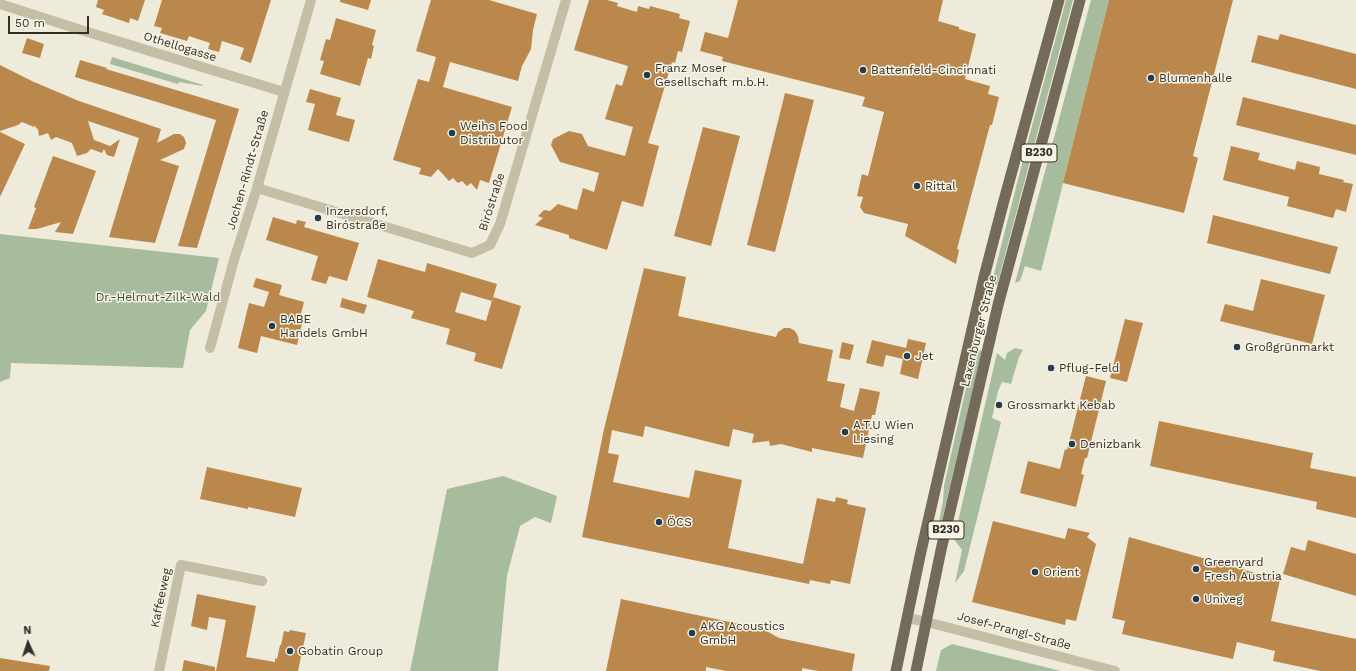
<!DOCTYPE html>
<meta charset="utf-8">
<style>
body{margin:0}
#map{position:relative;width:1356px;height:671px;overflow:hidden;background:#efebda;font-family:"Work Sans",sans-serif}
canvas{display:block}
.north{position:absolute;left:8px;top:623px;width:40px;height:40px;-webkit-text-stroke:3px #f7f4e6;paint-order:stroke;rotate:357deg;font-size:11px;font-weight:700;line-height:16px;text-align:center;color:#332e27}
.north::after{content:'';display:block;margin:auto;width:14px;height:18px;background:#332e27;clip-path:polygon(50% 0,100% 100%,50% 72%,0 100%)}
.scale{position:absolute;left:8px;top:16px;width:81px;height:18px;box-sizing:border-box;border:2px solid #332e27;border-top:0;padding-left:5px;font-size:12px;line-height:14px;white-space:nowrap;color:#332e27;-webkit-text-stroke:3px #f7f4e6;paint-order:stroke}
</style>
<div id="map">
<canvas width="1356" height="671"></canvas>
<div class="north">N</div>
<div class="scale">50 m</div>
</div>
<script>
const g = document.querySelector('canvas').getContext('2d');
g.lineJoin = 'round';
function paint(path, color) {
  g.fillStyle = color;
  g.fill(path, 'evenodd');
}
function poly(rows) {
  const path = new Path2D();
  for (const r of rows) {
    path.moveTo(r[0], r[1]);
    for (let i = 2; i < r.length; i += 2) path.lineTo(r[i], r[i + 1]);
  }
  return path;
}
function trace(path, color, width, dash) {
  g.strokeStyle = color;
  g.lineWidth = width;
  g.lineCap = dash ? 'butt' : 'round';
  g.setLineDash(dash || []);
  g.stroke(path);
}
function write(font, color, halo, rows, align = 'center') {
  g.font = font + ' "Work Sans",sans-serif';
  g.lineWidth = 3;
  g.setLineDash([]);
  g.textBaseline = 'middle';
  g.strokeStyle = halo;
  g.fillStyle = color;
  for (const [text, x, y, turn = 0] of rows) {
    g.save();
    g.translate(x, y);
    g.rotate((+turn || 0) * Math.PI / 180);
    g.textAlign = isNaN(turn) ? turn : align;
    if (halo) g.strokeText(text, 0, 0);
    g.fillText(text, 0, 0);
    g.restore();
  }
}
const green = poly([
 [1066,0,1073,0,997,285,994,285,992,282,997,262,1026,148],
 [1091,0,1109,0,1041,271,1025,266,1020,281,1015,283],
 [112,57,203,85,203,86,179,82,178,84,110,64],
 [0,234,219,258,206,311,190,330,183,368,11,363,10,378,0,382],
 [975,348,982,351,938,537,936,537,943,501,944,486],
 [1015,348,1023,350,1019,357,1011,384,1002,382,998,391,992,418,1001,422,964,571,955,583,962,550,954,539,997,353,1005,360,1007,353],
 [503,476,557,496,551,523,535,517,520,526,507,576,498,671,410,671,447,489],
 [952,644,1061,671,1062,671,936,671,941,650]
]);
const building = poly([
 [98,0,145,0,138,21,130,18,129,23,102,14,104,10,96,7],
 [162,0,271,0,251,63,240,59,244,48,222,41,219,52,208,49,210,43,189,36,187,41,160,33,162,28,154,26],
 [340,0,371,0,368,10,340,2],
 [431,0,489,0,537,14,533,30,531,49,522,66,518,81,450,62,443,87,512,107,489,183,480,180,477,190,471,183,467,186,462,181,458,183,453,178,449,181,438,169,431,177,419,174,421,168,393,160,418,79,429,82,436,57,416,51],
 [589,0,607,0,618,3,617,6,637,12,638,6,649,9,650,6,680,14,679,18,690,21,682,52,678,51,675,63,672,62,648,143,659,146,643,207,622,201,607,250,569,238,569,235,535,225,543,218,538,216,544,210,550,211,558,204,577,210,583,188,594,192,599,173,560,162,551,145,553,139,569,131,582,134,588,146,625,156,633,127,605,119,616,84,622,86,628,66,574,50],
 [738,0,943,0,938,21,959,27,959,29,976,34,965,79,990,86,988,94,999,97,992,125,990,125,957,249,959,250,956,264,905,236,908,224,864,213,860,207,863,197,857,196,862,174,868,176,884,112,862,106,865,97,722,61,723,57,700,51,705,32,728,38],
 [1109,0,1233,0,1193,156,1198,158,1184,213,1063,183],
 [336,18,376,30,372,45,374,46,371,59,368,58,360,86,320,74,324,61,320,60,326,39,330,40],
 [1280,34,1356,54,1356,89,1251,62,1258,35,1278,40],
 [27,38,44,44,40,58,22,53],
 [80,60,107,68,106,69,239,109,197,248,178,246,216,120,75,77],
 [0,65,34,82,79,101,161,129,157,143,174,134,180,134,184,137,186,143,184,149,160,160,179,166,155,243,109,237,139,138,88,121,94,140,110,146,120,139,114,157,107,155,104,149,102,153,91,149,87,153,77,156,72,143,56,137,51,140,48,133,39,136,38,129,36,128,35,125,34,127,22,122,18,125,0,131],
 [310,89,341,98,336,115,355,120,349,142,308,130,315,104,306,102],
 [785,93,814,100,775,252,747,245],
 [1243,97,1356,125,1356,155,1236,125],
 [703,127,740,136,711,246,674,236],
 [0,132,25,144,0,197],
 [1231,146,1260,153,1258,160,1295,170,1297,161,1320,167,1319,174,1344,180,1343,182,1353,184,1346,212,1336,209,1333,218,1287,206,1289,197,1223,180],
 [53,156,96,171,73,234,55,232,61,222,37,229,28,229,36,208,34,207],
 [1213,215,1338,247,1330,274,1207,243],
 [273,217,296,224,297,220,306,222,304,227,359,243,347,281,329,276,326,284,311,280,318,256,266,240],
 [378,259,425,272,427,263,497,284,492,301,461,292,455,312,486,321,493,297,521,306,502,369,474,361,476,353,446,344,450,329,411,318,414,311,367,297],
 [644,268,686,277,678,316,776,337,778,332,784,328,790,328,795,331,798,336,799,343,833,350,827,381,845,384,840,407,854,411,860,388,880,392,875,415,872,415,863,458,812,448,812,452,781,444,770,446,769,441,752,443,754,434,733,429,729,447,645,426,643,437,612,430,608,453,619,455,613,482,689,498,695,470,742,480,728,548,803,564,817,498,835,502,836,497,848,500,847,504,866,508,850,584,831,580,830,584,810,580,809,584,582,537,604,429],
 [256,278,282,285,279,295,304,302,300,318,303,319,297,345,261,336,257,353,238,348,249,303,264,307,269,292,253,287],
 [1261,279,1325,295,1312,344,1220,321,1225,304,1253,311],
 [342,298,367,305,364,314,340,307],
 [1125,319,1143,323,1127,382,1110,378],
 [908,339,926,343,918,379,900,374,903,359,886,355,883,367,866,363,872,340,906,348],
 [842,342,854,345,850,360,839,358],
 [1086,376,1106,381,1087,458,1085,458,1081,474,1084,475,1076,507,1020,493,1028,461,1060,469,1065,449,1067,450],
 [1159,421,1313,453,1310,468,1356,477,1356,518,1316,509,1317,502,1150,466],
 [207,467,302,488,295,517,248,507,248,509,200,499],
 [993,521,1065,539,1068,528,1090,533,1087,537,1096,544,1076,621,1066,619,1065,625,972,602],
 [1129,537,1280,580,1271,621,1356,639,1356,671,1320,671,1273,661,1275,651,1237,642,1233,659,1122,634,1125,621,1112,618],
 [1308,540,1356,554,1356,596,1283,574,1291,547,1305,551],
 [197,594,256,606,246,657,275,662,275,658,277,659,280,645,281,645,284,631,289,632,290,630,306,633,298,671,216,671,226,620,209,617,207,630,191,626],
 [621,599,763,629,779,638,855,654,852,671,818,671,802,668,802,671,726,671,706,667,706,671,606,671],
 [0,658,50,666,49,671,0,671],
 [184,660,215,667,215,671,182,671]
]);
const minor = poly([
 [0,4,81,30,284,92],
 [257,188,472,253,490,245,500,224,566,0],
 [210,348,234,260,257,188,311,0],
 [907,618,927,622,1115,671],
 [159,671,181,565,262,581]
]);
const primary = poly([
 [896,671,920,556,984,277,1003,204,1059,0],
 [916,671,941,550,998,305,1080,0]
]);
const markers = [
 [863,70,4,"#213e50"],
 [647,75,4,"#213e50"],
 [1151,78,4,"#213e50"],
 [452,133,4,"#213e50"],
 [917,186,4,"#213e50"],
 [318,218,4,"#213e50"],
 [272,326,4,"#213e50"],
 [1237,347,4,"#213e50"],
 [907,356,4,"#213e50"],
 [1051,368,4,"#213e50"],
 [999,405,4,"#213e50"],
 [845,432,4,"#213e50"],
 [1072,444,4,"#213e50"],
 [659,522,4,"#213e50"],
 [1196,569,4,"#213e50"],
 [1035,572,4,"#213e50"],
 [1196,599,4,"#213e50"],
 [692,633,4,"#213e50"],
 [290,651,4,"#213e50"]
];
const shields = [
 [1039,153,36],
 [946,530,36]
];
const shieldNames = [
 ["B230",1039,153],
 ["B230",946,530]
];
const streetNames = [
 ["Othellogasse",180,47,17],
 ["Jochen-Rindt-Straße",248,170,-74],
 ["Biróstraße",492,202,-72],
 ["Laxenburger Straße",979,331,-76],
 ["Kaffeeweg",161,598,-78],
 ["Josef-Prangl-Straße",1014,631,15]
];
const poiNames = [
 ["Franz Moser",655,68],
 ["Gesellschaft m.b.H.",655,82],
 ["Battenfeld-Cincinnati",871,70],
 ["Blumenhalle",1159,78],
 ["Weihs Food",460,126],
 ["Distributor",460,140],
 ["Rittal",925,186],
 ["Inzersdorf,",326,211],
 ["Biróstraße",326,225],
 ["BABE",280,319],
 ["Handels GmbH",280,333],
 ["Großgrünmarkt",1245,347],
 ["Jet",915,356],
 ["Pflug-Feld",1059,368],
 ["Grossmarkt Kebab",1007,405],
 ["A.T.U Wien",853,425],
 ["Liesing",853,439],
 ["Denizbank",1080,444],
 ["ÖCS",667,522],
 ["Greenyard",1204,562],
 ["Fresh Austria",1204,576],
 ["Orient",1043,572],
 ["Univeg",1204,599],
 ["AKG Acoustics",700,626],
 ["GmbH",700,640],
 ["Gobatin Group",298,651]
];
const parkNames = [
 ["Dr.-Helmut-Zilk-Wald",158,297]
];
paint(green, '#a7bc9c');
paint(building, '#ba884d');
trace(minor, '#c5bea7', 10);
trace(primary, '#736a59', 11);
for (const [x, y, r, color] of markers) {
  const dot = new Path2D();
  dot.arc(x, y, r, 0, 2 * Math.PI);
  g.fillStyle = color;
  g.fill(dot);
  trace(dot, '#f7f4e6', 1.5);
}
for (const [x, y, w] of shields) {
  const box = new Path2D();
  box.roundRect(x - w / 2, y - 9, w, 18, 3);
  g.fillStyle = '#f7f4e6';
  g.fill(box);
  trace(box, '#332e27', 1);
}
write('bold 11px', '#332e27', null, shieldNames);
write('12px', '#332e27', '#f7f4e6', streetNames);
write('12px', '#332e27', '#f7f4e6', poiNames, 'left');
write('12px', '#384e2d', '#f7f4e6', parkNames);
</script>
